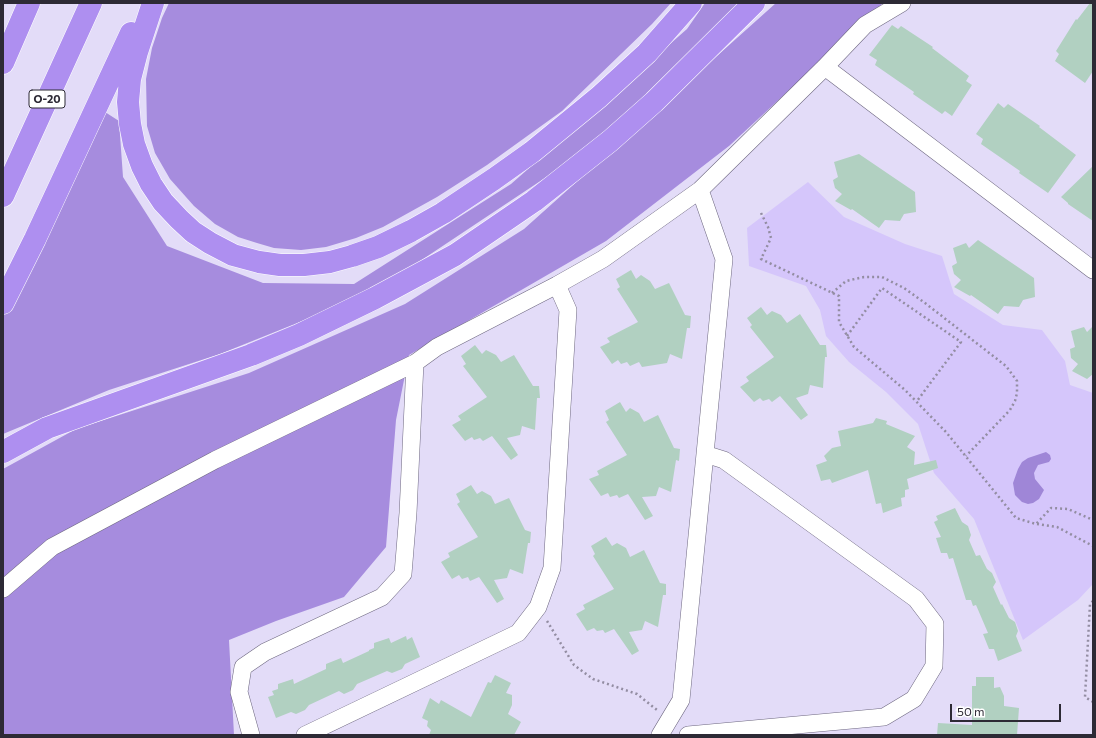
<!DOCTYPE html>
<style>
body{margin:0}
#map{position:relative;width:1096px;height:738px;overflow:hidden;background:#e3dcf8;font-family:Commissioner,sans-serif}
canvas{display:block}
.frame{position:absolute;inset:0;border:4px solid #2d2a35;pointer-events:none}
.scale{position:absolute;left:950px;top:704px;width:111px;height:18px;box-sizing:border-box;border:2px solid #2d2a35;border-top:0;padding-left:5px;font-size:12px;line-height:14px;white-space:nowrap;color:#2d2a35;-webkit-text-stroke:3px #fff;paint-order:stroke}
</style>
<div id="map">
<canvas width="1096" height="738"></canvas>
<div class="frame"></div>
<div class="scale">50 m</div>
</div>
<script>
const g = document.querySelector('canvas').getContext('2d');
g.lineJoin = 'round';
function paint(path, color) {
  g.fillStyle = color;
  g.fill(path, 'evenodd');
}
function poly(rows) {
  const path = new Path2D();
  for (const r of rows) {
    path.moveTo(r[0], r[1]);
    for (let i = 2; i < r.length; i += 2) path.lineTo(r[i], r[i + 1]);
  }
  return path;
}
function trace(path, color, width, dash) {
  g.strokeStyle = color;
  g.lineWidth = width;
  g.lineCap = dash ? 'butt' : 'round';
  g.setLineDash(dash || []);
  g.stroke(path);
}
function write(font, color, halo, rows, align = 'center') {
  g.font = font + ' Commissioner,sans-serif';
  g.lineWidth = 3;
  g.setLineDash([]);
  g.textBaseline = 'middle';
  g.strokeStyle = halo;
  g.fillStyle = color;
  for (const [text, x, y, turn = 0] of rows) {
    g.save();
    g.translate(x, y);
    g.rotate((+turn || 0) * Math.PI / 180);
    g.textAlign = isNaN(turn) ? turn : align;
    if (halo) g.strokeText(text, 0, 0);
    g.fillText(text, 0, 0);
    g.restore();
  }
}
const green = poly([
 [808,182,844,217,905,244,942,256,954,294,1003,325,1042,330,1065,361,1070,385,1093,393,1093,584,1078,600,1023,640,974,519,934,473,918,424,886,392,849,362,826,336,820,310,806,286,749,266,747,228]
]);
const forest = poly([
 [169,3,671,3,652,24,562,111,487,165,437,197,383,227,356,238,326,247,301,250,274,248,257,243,238,237,215,224,194,206,170,179,155,153,147,126,146,79,152,48,162,18],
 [705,3,747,3,710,35,584,152,372,293,220,354,109,390,3,434,3,307,105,112,119,121,123,177,167,246,263,283,354,284,511,184,687,29],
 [776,3,883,3,729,146,606,241,409,355,396,420,386,547,344,597,276,621,229,640,234,735,3,735,3,469,76,429,249,373,405,304,524,229]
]);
const water = poly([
 [1046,452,1050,455,1051,459,1049,462,1038,465,1034,473,1035,479,1044,490,1039,499,1033,503,1028,504,1022,502,1015,495,1013,483,1018,469,1022,462,1028,458]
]);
const building = poly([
 [1090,3,1093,3,1093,71,1085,83,1055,61,1059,54,1056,51,1076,19,1077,20],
 [892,25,898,29,901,26,933,47,932,48,969,76,966,81,972,85,952,116,945,111,942,114,913,94,914,92,875,65,877,60,869,55],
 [998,103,1004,108,1008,104,1040,126,1039,127,1076,155,1048,193,1019,173,1020,171,981,144,983,139,976,134],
 [859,154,915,192,916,212,904,214,900,221,885,220,879,228,852,209,851,210,835,201,842,194,835,188,833,180,838,177,834,162],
 [1093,166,1093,221,1068,204,1068,203,1061,197],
 [978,240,1034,278,1035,297,1023,300,1019,307,1004,306,998,314,971,295,970,296,954,287,961,280,954,274,952,266,957,263,953,248,966,243,969,248],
 [631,270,636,279,641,275,650,281,655,289,669,283,685,315,691,316,690,328,687,328,682,359,670,354,667,363,642,367,639,362,630,366,627,362,621,364,618,360,612,364,600,347,610,342,607,338,638,322,617,289,620,287,616,279],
 [761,307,767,315,772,311,781,315,787,323,800,314,820,345,826,345,827,357,825,357,823,388,810,385,808,394,796,398,808,415,801,420,780,396,772,402,769,399,763,401,760,398,754,402,740,387,749,381,746,377,774,357,750,327,752,325,747,318],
 [1093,326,1093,374,1087,379,1072,371,1078,364,1071,358,1070,349,1075,347,1071,331,1084,327,1087,332],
 [475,345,482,354,486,350,496,355,501,362,514,355,533,386,539,386,540,398,537,398,535,430,522,426,520,435,507,438,518,455,511,460,492,436,483,441,480,438,474,440,472,437,465,441,452,425,461,420,458,416,487,397,463,366,466,364,461,356],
 [620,402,626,412,630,408,639,413,644,422,658,415,674,448,680,449,679,461,676,460,671,492,659,487,656,496,642,497,653,516,645,520,628,494,619,498,617,495,610,497,608,493,601,496,589,479,599,475,597,471,627,455,606,422,609,420,605,411],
 [876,418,887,421,886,424,915,436,907,447,915,452,914,465,936,460,938,468,907,479,909,489,905,490,905,497,901,498,902,506,883,513,881,503,876,504,868,470,832,483,830,479,821,481,816,465,827,461,824,456,832,448,841,446,838,431,873,423],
 [471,485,477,494,482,491,491,496,495,504,509,498,525,530,531,532,530,543,528,543,523,574,510,569,507,578,494,580,504,599,497,603,479,577,470,581,468,577,462,579,459,575,452,579,441,562,450,557,448,553,478,537,457,504,460,502,456,494],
 [955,508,962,522,968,526,971,535,969,540,976,556,980,555,987,569,992,573,996,582,993,587,1001,605,1002,604,1009,618,1015,622,1018,631,1016,636,1022,651,998,661,994,649,989,649,983,634,988,633,976,605,973,606,971,600,966,600,953,558,949,559,947,553,941,553,936,538,941,537,934,522,938,520,936,516],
 [606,537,612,546,617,543,626,548,630,557,644,550,660,583,666,584,666,595,663,595,658,627,645,621,642,630,629,632,639,651,632,655,614,629,605,633,603,630,597,631,594,628,587,631,576,614,585,609,583,605,614,589,593,556,595,554,591,546],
 [406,636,407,640,412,637,420,657,405,664,402,669,392,673,387,671,357,684,353,690,344,694,339,691,309,705,305,710,296,714,291,712,276,718,268,697,274,695,272,691,278,689,278,684,293,679,294,684,326,669,326,664,341,658,343,663,369,651,369,650,374,648,374,643,389,638,391,643],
 [495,675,511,683,506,693,512,695,512,705,508,714,521,722,514,735,429,735,431,730,427,726,428,721,422,718,430,698,439,704,441,700,471,717,488,682,491,683],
 [976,677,994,677,994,688,1000,687,1004,696,1004,706,1019,708,1017,735,937,735,938,723,972,725,972,686,976,686]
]);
const path = poly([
 [761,213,768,227,771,238,761,259,839,296,839,322,854,347,905,390,946,432,1016,518,1036,524,1051,508,1068,509,1093,520],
 [832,293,846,281,864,277,882,277,904,288,925,303,1006,366,1017,381,1017,393,1015,401,1010,410,966,456],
 [847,336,882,288,961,342,917,401],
 [1037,524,1057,527,1093,546],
 [1093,601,1090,604,1085,697,1093,702],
 [547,621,574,665,593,679,637,694,657,710]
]);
const street = poly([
 [825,67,1093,270],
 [3,589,52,547,215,460,415,363,437,347,557,285,603,259,700,190,825,67,865,25,902,3],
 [251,735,239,692,243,667,265,652,382,597,403,574,408,513,415,363],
 [305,735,518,633,538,607,552,568,568,310,557,285],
 [660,735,681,700,724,259,700,190],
 [688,735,884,717,914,699,934,666,935,624,916,599,724,460,705,454]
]);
const highway = poly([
 [153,3,137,52,130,79,128,102,130,124,134,144,142,166,151,184,163,202,179,219,193,232,210,243,233,255,259,262,280,265,304,265,330,262,352,256,378,247,411,231,443,213,494,179,532,152,599,97,647,53,691,3],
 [3,63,29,3],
 [3,196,91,3],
 [3,303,35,239,131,33],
 [3,452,47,428,251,355,299,335,375,298,455,255,534,201,610,141,654,102,754,3]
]);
const shields = [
 [47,99,36]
];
const shieldNames = [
 ["O-20",47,99]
];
paint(green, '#d5c6fb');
paint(forest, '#a68cde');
paint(water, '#9f86d7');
paint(building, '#b1d0c1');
trace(street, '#6e6880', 18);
trace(highway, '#fff', 23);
trace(path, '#938da2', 2.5, [2, 3]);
trace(street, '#fff', 17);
trace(highway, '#ae8ff0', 22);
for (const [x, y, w] of shields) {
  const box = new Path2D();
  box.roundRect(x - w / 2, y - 9, w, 18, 3);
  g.fillStyle = '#fff';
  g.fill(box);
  trace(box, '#2d2a35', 1);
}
write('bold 11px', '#2d2a35', null, shieldNames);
</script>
